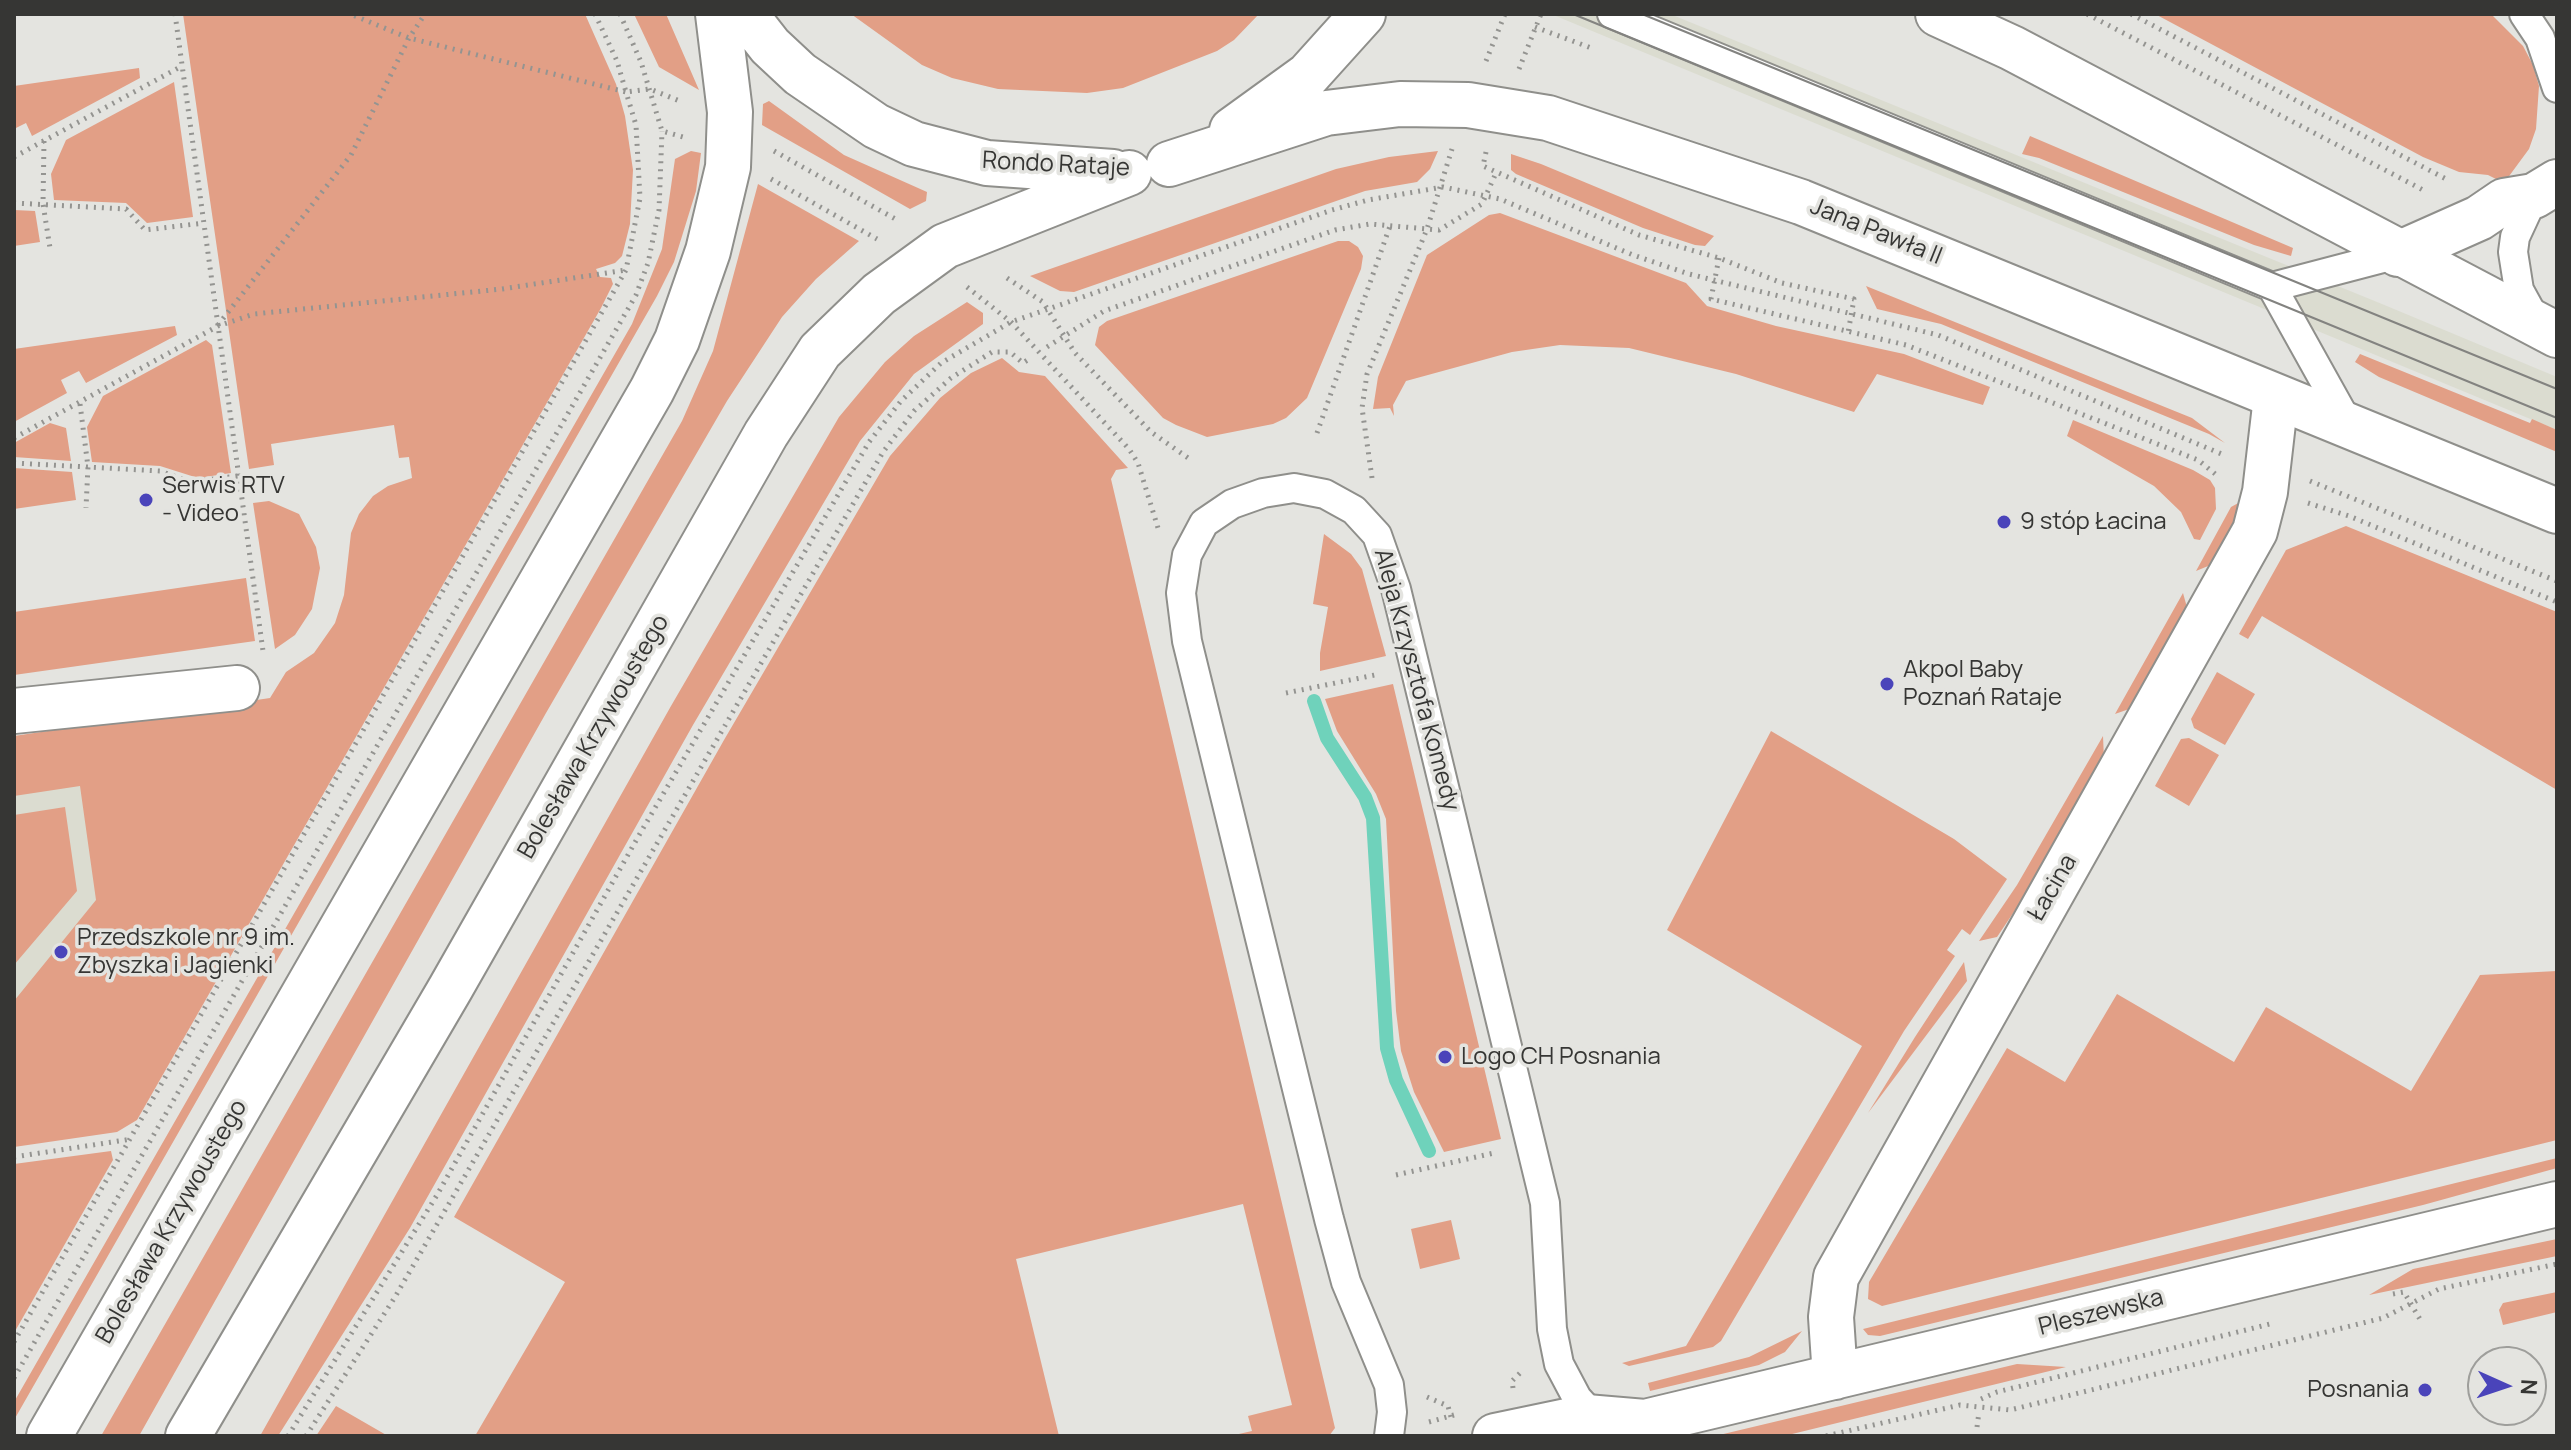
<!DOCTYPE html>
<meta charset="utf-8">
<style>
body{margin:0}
#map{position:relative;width:2571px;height:1450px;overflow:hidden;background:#e4e4e0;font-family:Manrope,sans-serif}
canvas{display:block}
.frame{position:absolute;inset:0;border:16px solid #363634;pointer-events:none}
.north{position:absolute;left:2467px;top:1346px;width:80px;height:80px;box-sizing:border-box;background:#e4e4e0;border:2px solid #9e9e9b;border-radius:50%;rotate:93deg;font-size:22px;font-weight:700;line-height:32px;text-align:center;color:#363634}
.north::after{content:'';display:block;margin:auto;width:28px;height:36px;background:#4a44ba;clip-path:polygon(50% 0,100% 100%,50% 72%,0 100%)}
</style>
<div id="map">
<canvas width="2571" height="1450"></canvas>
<div class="frame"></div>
<div class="north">N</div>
</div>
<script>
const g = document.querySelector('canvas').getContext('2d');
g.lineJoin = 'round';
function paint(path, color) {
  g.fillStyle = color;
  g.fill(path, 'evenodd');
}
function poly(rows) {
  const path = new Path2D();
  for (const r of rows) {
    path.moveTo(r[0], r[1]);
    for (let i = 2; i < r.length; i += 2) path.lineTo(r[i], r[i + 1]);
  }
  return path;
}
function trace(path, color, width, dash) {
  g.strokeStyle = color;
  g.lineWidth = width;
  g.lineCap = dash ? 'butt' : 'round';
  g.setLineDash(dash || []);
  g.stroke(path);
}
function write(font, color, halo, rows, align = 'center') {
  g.font = font + ' Manrope,sans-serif';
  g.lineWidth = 7;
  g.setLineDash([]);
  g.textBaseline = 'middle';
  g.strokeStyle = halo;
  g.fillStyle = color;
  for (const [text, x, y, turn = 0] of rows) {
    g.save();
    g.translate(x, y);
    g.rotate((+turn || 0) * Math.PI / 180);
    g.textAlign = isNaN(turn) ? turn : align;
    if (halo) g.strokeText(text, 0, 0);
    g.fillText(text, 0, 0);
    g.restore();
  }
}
const built = poly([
 [1551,14,1670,14,2382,304,2557,377,2557,430],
 [186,748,14,1100,14,773]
]);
const green = poly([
 [183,14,585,14,616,84,625,116,633,170,630,224,622,256,615,263,596,269,600,277,611,278,613,284,601,308,137,1120,117,1132,14,1147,14,1001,96,900,80,786,14,796,14,736,270,698,286,672,314,653,335,623,344,595,351,533,359,514,373,496,388,486,412,478,409,457,399,458,394,425,271,444,274,465,249,469],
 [634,14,666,14,699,90,659,67],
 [851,14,1259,14,1234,40,1217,51,1123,88,1087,93,998,89,952,78,922,65],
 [2155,14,2491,14,2523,46,2533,65,2539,86,2536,129,2529,149,2504,183,2488,175,2459,172,2423,157],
 [139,68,140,78,32,136,26,123,14,129,14,86],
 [174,82,193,217,147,223,126,203,54,200,51,174,66,140],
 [769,101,844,155,927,192,926,201,910,209,762,125,763,104],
 [2030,136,2293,248,2291,256,2254,245,2039,158,2022,154],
 [691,151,701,153,696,191,674,262,657,296,14,1420,14,1402,632,324,662,249,675,159],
 [1438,151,1430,169,1417,182,1365,191,1074,292,1060,291,1030,276,1336,169,1389,157],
 [1511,154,1541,164,1714,236,1705,246,1695,245,1643,228,1516,174,1511,170],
 [758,184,859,241,816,279,782,317,727,401,546,713,139,1436,101,1436,682,421,713,351],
 [14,210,35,211,40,242,14,246],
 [1500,213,1686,283,1707,306,1776,326,1904,354,1990,387,1983,405,1877,374,1854,412,1736,374,1629,348,1560,345,1512,352,1406,381,1393,405,1394,416,1390,408,1373,409,1378,377,1427,255,1489,215],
 [1338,241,1349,241,1358,247,1363,256,1361,269,1307,398,1286,418,1273,424,1207,437,1176,425,1163,418,1095,345,1099,327,1107,321],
 [1866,286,2192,418,2225,443,2209,434,1941,324,1877,309],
 [967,302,983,313,983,324,914,374,860,441,693,725,410,1228,278,1436,260,1436,671,706,839,417,885,362,914,336],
 [175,326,177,335,86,383,79,371,61,380,67,393,14,422,14,349],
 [206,340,212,345,231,473,198,478,160,466,92,462,87,427,103,396],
 [2360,354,2530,423,2532,419,2557,430,2557,452,2379,377,2355,362],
 [1002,358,1019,372,1045,376,1128,468,1116,470,1111,479,1335,1428,1329,1436,1230,1436,1252,1431,1248,1416,1292,1405,1243,1204,1016,1259,1059,1436,475,1436,565,1282,454,1217,724,740,890,456,940,398,971,373],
 [2073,420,2193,470,2210,480,2215,488,2216,509,2200,540,2194,539,2181,512,2154,486,2067,436],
 [50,423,66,428,71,461,14,457,14,443],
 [14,468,72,472,76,500,14,509],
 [269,501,299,514,316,547,320,568,312,609,295,635,275,649,253,503],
 [2242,501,2238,518,2213,564,2196,571,2231,507],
 [2346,526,2557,612,2557,790,2262,616,2248,639,2239,634,2286,550],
 [1324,534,1351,554,1362,569,1386,656,1320,671,1320,653,1328,607,1313,604],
 [246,578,255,641,14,675,14,612],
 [2183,593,2188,611,2132,708,2115,714],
 [2217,672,2255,694,2225,745,2194,728,2191,719],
 [1393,684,1501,1139,1444,1152,1414,1092,1401,1051,1396,1011,1386,819,1376,794,1337,731,1325,699],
 [1771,731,1954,839,2007,879,1970,935,1962,929,1947,950,1955,956,1904,1031,1721,1341,1713,1347,1629,1366,1622,1363,1686,1346,1862,1046,1667,930],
 [2103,736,2104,759,2028,891,1997,937,1979,941,2017,885],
 [2189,738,2219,755,2189,806,2155,786,2181,739],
 [65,807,77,891,14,965,14,815],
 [1964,962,1967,981,1868,1113,1915,1037],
 [2557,971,2557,1140,1882,1306,1868,1299,1869,1282,2007,1048,2065,1082,2117,994,2234,1062,2266,1007,2411,1091,2480,975],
 [111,1151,113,1160,14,1333,14,1164],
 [2557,1158,2557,1168,2423,1205,1880,1336,1868,1335,1863,1329],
 [1451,1220,1460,1259,1420,1269,1411,1229],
 [2557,1239,2557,1256,2369,1295,2413,1269],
 [2557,1292,2557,1312,2503,1325,2499,1310,2503,1303],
 [1802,1331,1785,1352,1759,1365,1650,1391,1648,1383,1749,1357],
 [2017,1364,2066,1367,1784,1436,1715,1436],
 [336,1406,388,1436,316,1436]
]);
const stream = poly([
 [1314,701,1327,738,1365,797,1373,818,1387,1048,1396,1080,1429,1151]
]);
const path = poly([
 [175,14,263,651],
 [595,14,617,61,626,92,650,89,682,102],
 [620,14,641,62,662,131,683,137],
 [2087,14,2425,191],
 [2131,14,2448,180],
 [1535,27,1594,49],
 [1486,61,1505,14],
 [1519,69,1541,14],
 [44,141,43,204,50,248],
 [774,151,899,221],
 [1486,152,1483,166,1639,235,1719,258,1782,283,1854,299,1848,333],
 [14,157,182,66],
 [771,179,877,239],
 [14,203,126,209,145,230,204,223],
 [1719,258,1711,299,1906,345,2198,460,2219,477],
 [1007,278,1043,302,1075,353,1151,432,1191,460],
 [967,287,1011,322,1129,449,1138,463,1158,528],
 [218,325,351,155,409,38,425,14],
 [1047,347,1104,311,1335,230,1370,224,1439,230,1482,204,1496,173],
 [80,404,88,467,86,508],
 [1317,433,1390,226],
 [14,438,218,326,254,314,502,289,626,270],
 [14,463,160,471,190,482,238,476],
 [1372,478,1362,408,1367,374,1427,229,1452,149],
 [2310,481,2557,581],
 [2308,503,2349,516,2557,602],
 [1286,693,1380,674],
 [14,1157,132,1139],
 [1396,1175,1494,1153],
 [2393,1294,2404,1292,2421,1321],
 [14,1342,626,270,640,198,636,125,626,92,409,38,350,14],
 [14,1378,636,295,648,263,659,210,662,131],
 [1513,1388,1512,1381,1523,1370],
 [1427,1397,1448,1406,1451,1417],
 [1981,1399,1997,1392,2270,1324],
 [1429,1422,1454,1415],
 [1977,1427,1979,1412],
 [288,1436,437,1195,638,837,869,442,901,401,941,363,1011,322,1332,210,1368,200,1443,187,1500,199,1633,255,1689,274,1938,335,2224,455],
 [306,1436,395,1297,883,452,914,411,951,378,992,352,1010,352,1023,363,1029,359],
 [1826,1436,1960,1405,2010,1410,2383,1318,2439,1289,2557,1264]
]);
const lane = poly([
 [1612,14,2272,287,2350,427],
 [2524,14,2540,38,2557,88],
 [2534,196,2515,237,2513,252,2519,290,2536,321],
 [2272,287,2398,254],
 [1389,1436,1392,1412,1389,1385,1346,1282,1329,1219,1187,641,1181,593,1187,555,1204,523,1232,504,1263,493,1294,488,1325,494,1354,510,1377,535,1396,589,1545,1203,1552,1329,1559,1364,1577,1398,1595,1418]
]);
const street = poly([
 [2398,254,2479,218,2504,201,2534,196,2557,182],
 [14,711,237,688],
 [1835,1377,1831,1317,1836,1277,2255,531,2265,492,2276,397],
 [1495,1436,1586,1417,1645,1422],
 [1623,1436,1645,1422,2557,1204]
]);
const secondary = poly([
 [745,14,770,46,800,74,876,126,914,144,987,163,1113,172],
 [1938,14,2012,48,2557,335],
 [1232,130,1308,75,1363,14],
 [1169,164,1326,113,1400,104,1468,105,1548,118,1801,202,2557,511],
 [49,1436,652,390,677,340,708,251,728,167,730,112,718,14],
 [188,1436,450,989,766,434,820,351,879,294,945,246,1129,173]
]);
const tram = poly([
 [1573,14,2557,418],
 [1642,14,2557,389]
]);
const markers = [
 [146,500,8,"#4a44ba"],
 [2004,522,8,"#4a44ba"],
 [1887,684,8,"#4a44ba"],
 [61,952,8,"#4a44ba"],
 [1445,1057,8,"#4a44ba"],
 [2425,1390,8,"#4a44ba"]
];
const streetNames = [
 ["Rondo Rataje",1056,165,3],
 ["Jana Pawła II",1876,232,22],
 ["Aleja Krzysztofa Komedy",1416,680,75],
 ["Bolesława Krzywoustego",594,737,-60],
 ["Łacina",2053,888,-60],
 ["Bolesława Krzywoustego",172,1222,-60],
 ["Pleszewska",2101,1313,-14]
];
const poiNames = [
 ["Serwis RTV",162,486],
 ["- Video",162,514],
 ["9 stóp Łacina",2020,522],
 ["Akpol Baby",1903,670],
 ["Poznań Rataje",1903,698],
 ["Przedszkole nr 9 im.",77,938],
 ["Zbyszka i Jagienki",77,966],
 ["Logo CH Posnania",1461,1057],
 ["Posnania",2409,1390,"right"]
];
paint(built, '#dbdcd0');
paint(green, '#e29f86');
trace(stream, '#6fd2bb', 14);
trace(lane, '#8f8f8b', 32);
trace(street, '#8f8f8b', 48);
trace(secondary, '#8f8f8b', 48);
trace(path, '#949491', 5, [2, 6]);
trace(lane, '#fff', 28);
trace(street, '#fff', 44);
trace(secondary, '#fff', 44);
trace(tram, '#838380', 2);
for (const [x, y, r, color] of markers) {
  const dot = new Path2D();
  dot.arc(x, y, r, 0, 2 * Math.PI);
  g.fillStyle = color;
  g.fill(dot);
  trace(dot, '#e4e4e0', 3);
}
write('24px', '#363634', '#e4e4e0', streetNames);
write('24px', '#363634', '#e4e4e0', poiNames, 'left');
</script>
